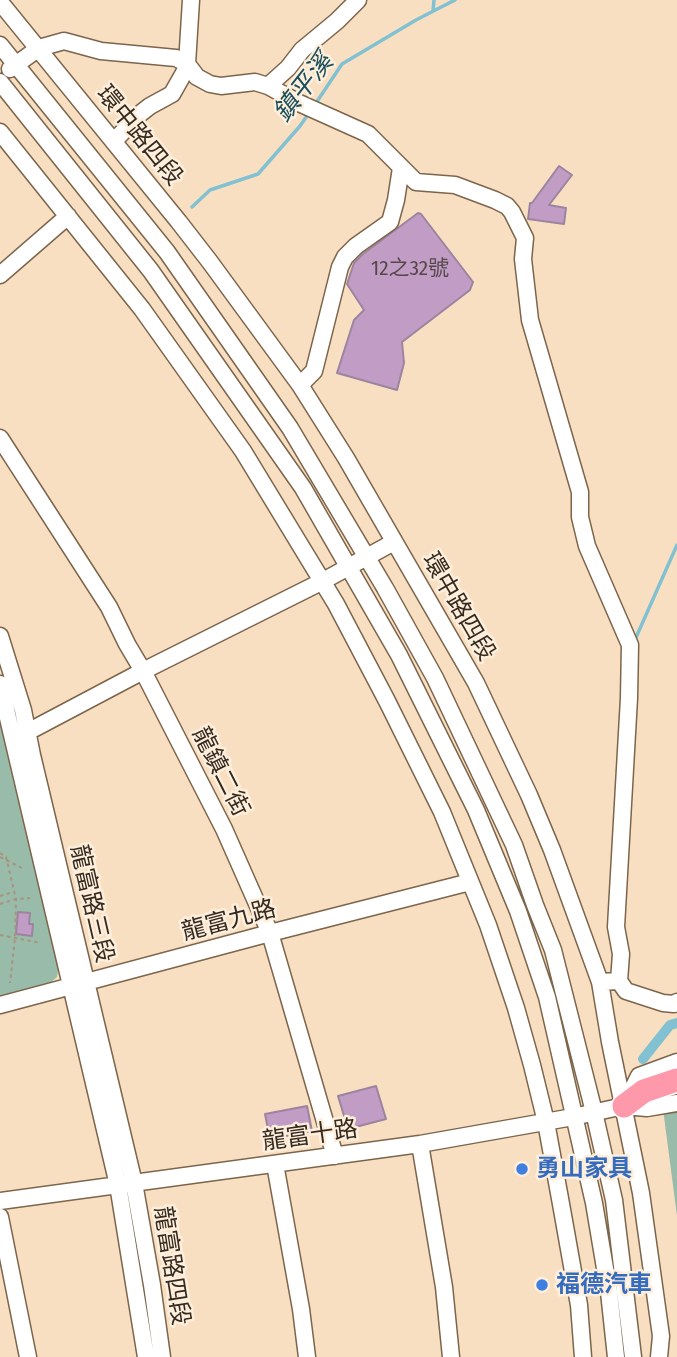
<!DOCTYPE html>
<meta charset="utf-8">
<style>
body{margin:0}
canvas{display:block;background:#f9dfc2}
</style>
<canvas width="677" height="1357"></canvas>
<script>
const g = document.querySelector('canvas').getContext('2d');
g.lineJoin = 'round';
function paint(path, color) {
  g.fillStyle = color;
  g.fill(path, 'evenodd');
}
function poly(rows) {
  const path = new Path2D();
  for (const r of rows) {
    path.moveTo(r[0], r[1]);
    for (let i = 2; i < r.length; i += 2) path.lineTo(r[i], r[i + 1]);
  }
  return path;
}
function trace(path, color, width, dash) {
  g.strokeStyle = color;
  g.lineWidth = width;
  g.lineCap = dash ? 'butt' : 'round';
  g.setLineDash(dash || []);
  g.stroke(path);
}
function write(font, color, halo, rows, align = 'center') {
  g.font = font + ' "Fira Sans Condensed","Noto Sans TC",sans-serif';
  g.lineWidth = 5;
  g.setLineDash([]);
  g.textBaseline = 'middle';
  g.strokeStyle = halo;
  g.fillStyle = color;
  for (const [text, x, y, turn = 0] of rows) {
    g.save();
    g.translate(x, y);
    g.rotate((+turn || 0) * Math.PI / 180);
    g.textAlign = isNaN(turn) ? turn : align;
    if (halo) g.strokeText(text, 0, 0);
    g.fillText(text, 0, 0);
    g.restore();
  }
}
const green = poly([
 [0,714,59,966,57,977,51,982,0,996],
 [663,1109,677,1111,677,1216]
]);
const stream = poly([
 [433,11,434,0],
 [316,103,342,64,416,20,455,0],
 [192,207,210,190,258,174,300,126,309,113],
 [634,642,677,545]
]);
const canal = poly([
 [643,1059,670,1025,677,1023]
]);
const building = poly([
 [559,166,572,175,549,205,566,208,564,224,528,219,530,203,532,203,559,166],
 [418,213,421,214,473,282,470,290,402,342,404,363,397,390,337,373,354,320,364,310,347,284,354,263,363,254,418,213],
 [18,912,30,913,29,924,33,924,32,936,16,934,18,912],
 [376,1086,386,1119,348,1129,338,1096,376,1086],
 [307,1106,312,1131,270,1139,265,1114,307,1106]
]);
const path = poly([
 [0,853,6,857,16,899,15,938,10,983],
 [0,857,24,869],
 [0,896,13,892],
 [0,904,16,899,30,898],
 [0,935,41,943]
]);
const minor = poly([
 [0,2,179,222,210,262,300,385,346,458,476,683,529,795,552,850,600,982,610,1042,641,1193,661,1336,659,1357],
 [0,45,167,252,290,428,385,588,435,678,514,845,535,905,553,950,594,1112,614,1200,633,1357],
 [10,69,39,48,64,41,101,51,176,58,187,64,197,77,210,84,221,86,255,82,268,86,299,103,368,134,416,182,455,185,495,200,507,206,512,212,525,238,523,259,530,320,580,492,580,517,587,546,630,645,629,698,616,927,621,954,619,981,600,982],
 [0,82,151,271,303,488,399,655,476,810,518,911,547,997,594,1203,609,1292,616,1357],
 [268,86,288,68,302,50,337,21,358,0],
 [0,132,142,309,243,451,336,604,387,701,442,812,488,925,516,1008,532,1065,546,1122,561,1204,579,1305,583,1357],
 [114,141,141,113,150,106,172,94,185,71,187,64,191,0],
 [0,275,68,216],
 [300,385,314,371,340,267,345,257,356,246,390,222,396,200,401,168],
 [0,438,109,607,127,644,143,671,224,829,270,933,335,1156],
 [0,636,23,710,32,755,134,1183,152,1285,162,1357],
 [0,684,118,1185,146,1357],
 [20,736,143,671,323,581,394,542],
 [619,981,626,991,663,1003,674,1004,677,1002],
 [0,1005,270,933,470,882],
 [627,1100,639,1076,677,1062],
 [420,1144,444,1287,451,1357],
 [275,1164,301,1309,307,1357],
 [0,1201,420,1144,573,1117,624,1106,647,1108,677,1103],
 [0,1217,28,1357]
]);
const highway = poly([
 [624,1106,644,1091,677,1080]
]);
const markers = [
 [522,1169,7,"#3f7fe0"],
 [542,1285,7,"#3f7fe0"]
];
const numberNames = [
 ["12之32號",410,269]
];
const streetNames = [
 ["環中路四段",139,136,51],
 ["環中路四段",458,607,60],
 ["龍鎮二街",220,772,63],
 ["龍富路三段",91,904,77],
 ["龍富九路",229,921,-15],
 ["龍富十路",310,1136,-8],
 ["龍富路四段",171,1266,81]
];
const shopNames = [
 ["勇山家具",536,1169],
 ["福德汽車",556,1285]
];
const waterNames = [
 ["鎮平溪",304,88,-52]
];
paint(green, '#99bcaa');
trace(stream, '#81c1d2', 3.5);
trace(canal, '#81c1d2', 10);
paint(building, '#c19dc5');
trace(building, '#9c849f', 2);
trace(minor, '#7c654b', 19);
trace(highway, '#fff', 26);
trace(path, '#a7937e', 2, [3.5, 3.5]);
trace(minor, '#fff', 16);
trace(highway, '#fd99ab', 23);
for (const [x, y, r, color] of markers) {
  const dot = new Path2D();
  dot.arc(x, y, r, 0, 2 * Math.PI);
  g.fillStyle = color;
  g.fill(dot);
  trace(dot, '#feeedc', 2.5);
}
write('21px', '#574748', null, numberNames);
write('24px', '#342a1f', '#feeedc', streetNames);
write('bold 24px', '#366cbe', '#feeedc', shopNames, 'left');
write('italic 26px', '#184f5c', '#feeedc', waterNames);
</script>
